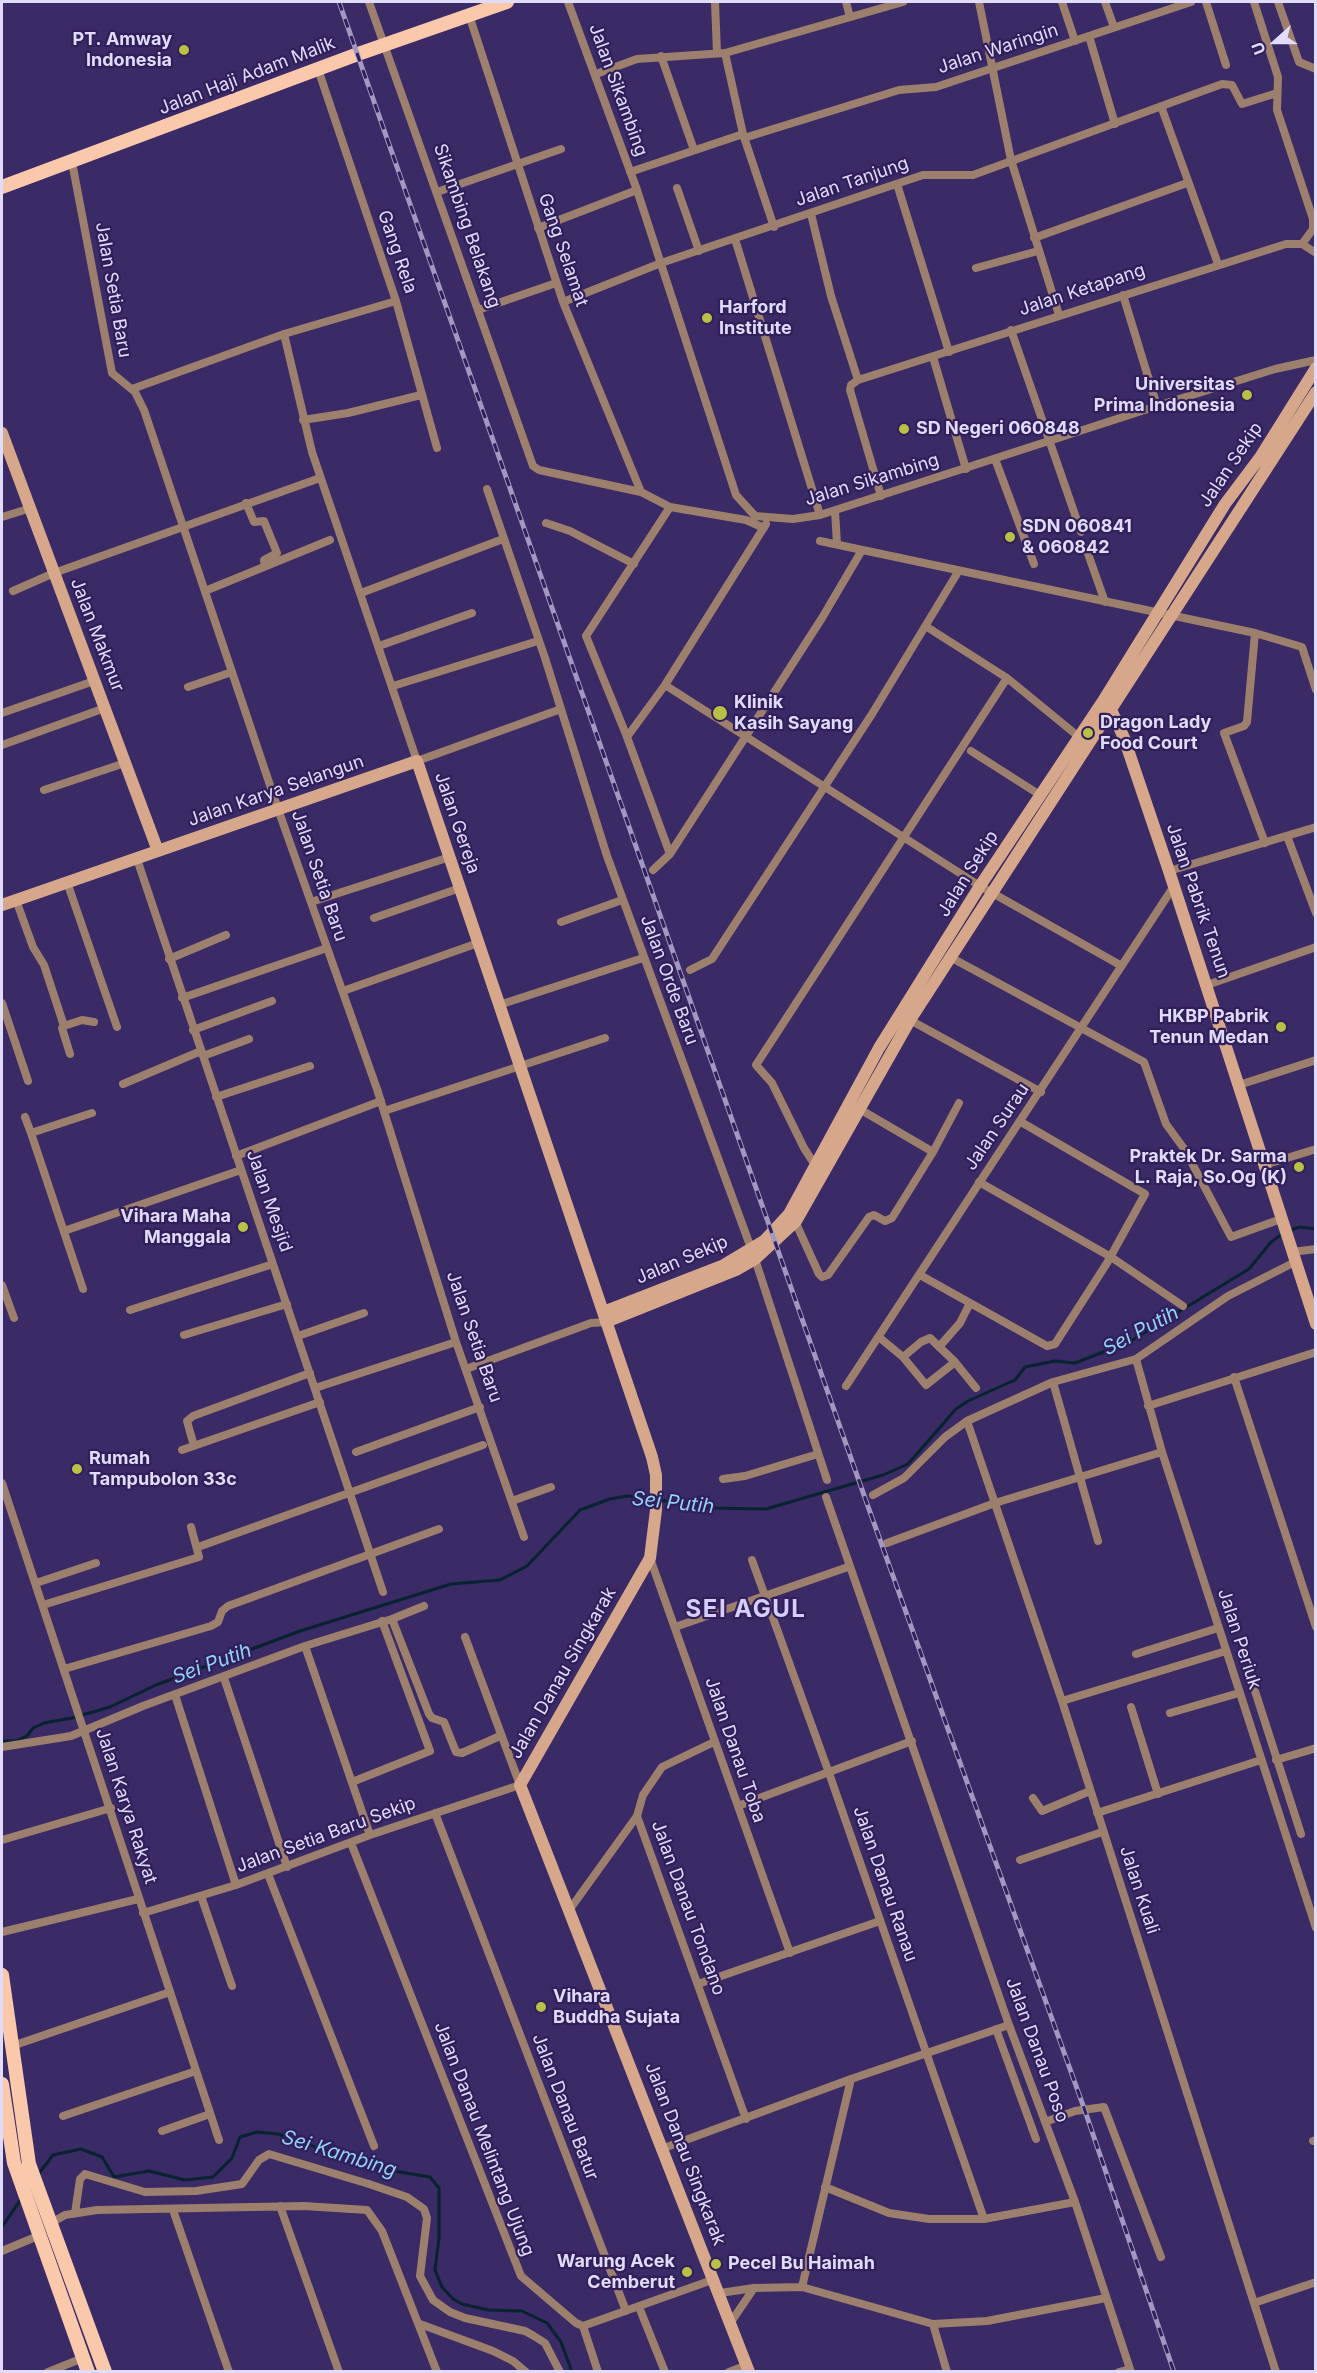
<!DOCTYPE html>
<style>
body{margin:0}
#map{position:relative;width:1317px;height:2373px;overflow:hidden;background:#3a2a65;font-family:Inter,sans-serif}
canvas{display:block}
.frame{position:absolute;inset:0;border:3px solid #e1dcfa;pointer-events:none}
.north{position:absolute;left:1245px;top:12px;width:60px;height:60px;-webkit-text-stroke:4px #301f5a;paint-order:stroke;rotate:249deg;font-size:16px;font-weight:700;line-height:24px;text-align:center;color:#e1dcfa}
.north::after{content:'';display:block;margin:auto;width:21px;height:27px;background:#e1dcfa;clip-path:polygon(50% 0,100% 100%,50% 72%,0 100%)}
</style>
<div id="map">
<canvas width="1317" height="2373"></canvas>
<div class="frame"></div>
<div class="north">U</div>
</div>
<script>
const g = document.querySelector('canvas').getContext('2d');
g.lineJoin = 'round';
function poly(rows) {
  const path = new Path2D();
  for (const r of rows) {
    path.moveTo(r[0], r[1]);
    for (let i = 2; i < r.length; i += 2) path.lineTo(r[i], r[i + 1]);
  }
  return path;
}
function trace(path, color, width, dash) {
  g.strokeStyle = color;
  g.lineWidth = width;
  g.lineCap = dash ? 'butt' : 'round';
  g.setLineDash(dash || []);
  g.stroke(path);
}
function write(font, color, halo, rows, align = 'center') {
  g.font = font + ' Inter,sans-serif';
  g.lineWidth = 4.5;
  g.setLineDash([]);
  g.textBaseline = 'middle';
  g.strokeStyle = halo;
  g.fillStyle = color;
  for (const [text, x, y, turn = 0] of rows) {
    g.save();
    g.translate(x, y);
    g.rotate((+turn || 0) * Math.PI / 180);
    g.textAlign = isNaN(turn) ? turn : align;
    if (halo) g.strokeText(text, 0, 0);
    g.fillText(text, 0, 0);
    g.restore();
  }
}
const stream = poly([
 [1288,1231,1300,1227,1316,1229],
 [659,1500,709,1508,766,1509,883,1475,908,1464,956,1409,968,1401,1015,1380,1025,1367,1055,1361,1075,1363,1129,1342,1249,1269,1271,1242,1282,1234],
 [2,1741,16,1741,27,1736,33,1728,44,1723,72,1718,110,1707,156,1685,300,1631,451,1584,500,1580,527,1566,580,1510,610,1499,627,1496,653,1498],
 [37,2176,53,2155,81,2149,102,2157,114,2177,149,2171,185,2180,213,2177,232,2158,240,2137,257,2132,278,2134,376,2168,430,2177,439,2188,439,2238,435,2270,442,2287,453,2299,462,2304,488,2310,522,2311,547,2323,561,2342,572,2372],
 [2,2227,21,2199]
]);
const street = poly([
 [369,2,533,466,539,470,641,492,670,507,746,520,764,528],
 [568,2,637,190,736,495,755,516,793,519,820,515,1157,406,1275,369,1316,360],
 [715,2,717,53],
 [846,2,850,17],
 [979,2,1011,160,1059,315],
 [1062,2,1075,41],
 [1105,2,1114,27],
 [1206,2,1226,65],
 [1254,2,1278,77,1277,110,1313,219,1313,229,1302,244],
 [1278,2,1299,62,1316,69],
 [469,15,563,302,641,492],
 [1089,36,1115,124],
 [725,53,743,134,774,227],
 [661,56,694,150],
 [318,69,396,301,437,448],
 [596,74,637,59,725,53,903,2],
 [1161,106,1218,264],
 [744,138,899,90,936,87,1191,2],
 [72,162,112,373,135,392,144,410,278,809,377,1089,456,1342,524,1537],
 [630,172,743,134],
 [897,184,949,352],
 [677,188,699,251],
 [437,192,561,149],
 [811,214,831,296,858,380,851,385,850,390,881,496],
 [538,228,637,190],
 [1034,238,1187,183],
 [735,239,820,515],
 [976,268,1038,251],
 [1123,295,1157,406],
 [563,302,661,263,923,175,973,175,1222,84,1232,85,1242,104,1277,93],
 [478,310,556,283],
 [1011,330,1081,532],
 [284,334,312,452,417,761,561,709],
 [933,357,966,469],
 [858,380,1286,244,1302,244,1316,253],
 [132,389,284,334,396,301],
 [303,420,348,413,421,395],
 [995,459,1034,564],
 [487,489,545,658,607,856,755,1259,827,1480],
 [246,503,254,522,264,521,277,553,264,560,265,566],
 [670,507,586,636,627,737,670,854,822,618,862,550],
 [835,511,837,544],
 [2,517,31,508],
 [546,523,570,531,634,564],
 [820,541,1255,633,1302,647,1316,690],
 [1086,548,1105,602],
 [13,591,54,573,320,478],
 [205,591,330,540],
 [361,593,503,539],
 [927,627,1007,678,1079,737],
 [1255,633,1247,722,1244,726,1224,733,1265,843],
 [379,646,472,613],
 [665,685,980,886,1120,965],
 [393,686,538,641],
 [188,687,232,672],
 [2,713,94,681],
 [627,737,665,685,766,524],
 [2,745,105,708],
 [971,751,1040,795],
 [44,790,125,763],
 [1287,836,1316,913],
 [137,859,383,1592],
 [653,870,670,854],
 [1169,871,1316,827],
 [67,882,117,1027],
 [16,900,33,947,44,965,64,1026,62,1028,70,1054],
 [311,902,450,857],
 [374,918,460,888],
 [561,922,622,900],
 [950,957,1144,1062,1166,1124,1185,1150,1231,1237,1281,1219],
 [169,959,226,935],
 [690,970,712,959,872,714,958,572],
 [1207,985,1316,947],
 [343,991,478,943],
 [182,998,327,948],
 [2,1003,28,1081],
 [499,1005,643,958],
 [910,1020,1041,1092],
 [64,1026,82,1020,94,1022],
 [193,1030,272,1001],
 [203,1056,249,1039],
 [123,1084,201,1051],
 [1239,1085,1316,1060],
 [216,1097,310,1066],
 [856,1107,933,1152,959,1103],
 [384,1111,605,1038],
 [25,1117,31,1133,92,1113],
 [31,1133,83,1289],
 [236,1156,381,1101],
 [815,1165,804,1148,772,1083,756,1065,1007,678],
 [1264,1165,1316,1149],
 [979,1182,1111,1257,1183,1306],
 [794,1219,819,1274,822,1277,828,1275,869,1217,874,1215,885,1221,892,1218,933,1152],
 [64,1231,241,1170],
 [1292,1252,1316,1249],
 [920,1275,1047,1346,1055,1344,1107,1263,1145,1194,1021,1122],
 [2,1285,14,1318],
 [130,1310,273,1264],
 [184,1335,287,1304],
 [298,1336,364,1313],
 [880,1338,903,1357,926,1385,955,1362],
 [939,1347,960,1323,970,1303],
 [903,1357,921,1342,930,1338,955,1362,976,1388],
 [1136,1359,1162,1452,1316,1928],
 [466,1369,591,1323,606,1322],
 [1234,1377,1316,1627],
 [1053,1382,1098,1541],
 [846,1386,1174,886],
 [315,1388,456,1342],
 [1148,1406,1316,1352],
 [967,1421,1062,1701,1276,2372],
 [194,1446,187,1421,193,1416,310,1373],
 [182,1450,320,1402],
 [356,1452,480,1407],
 [723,1479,745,1476,818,1454],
 [2,1483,219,2140],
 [873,1495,904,1478,945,1437,967,1421,1053,1382,1136,1359,1228,1296,1295,1262],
 [826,1497,1009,2025,1075,2202,1131,2372],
 [512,1501,551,1487],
 [887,1543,995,1503,1162,1452],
 [198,1547,483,1445],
 [650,1558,790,1953],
 [752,1560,829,1773,984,2219],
 [36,1583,96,1563],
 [43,1605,199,1557,191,1527],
 [392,1619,424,1606],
 [675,1627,848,1567],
 [305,1646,370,1835],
 [1136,1654,1218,1628],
 [64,1669,211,1626,218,1622,222,1611,228,1606,439,1529],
 [224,1678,287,1867],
 [1255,1691,1301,1834],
 [175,1695,236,1885],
 [1062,1701,1226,1651],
 [1131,1707,1158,1794],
 [1170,1713,1239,1693],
 [714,1742,662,1767,643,1795,637,1816,746,2119],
 [2,1747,71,1736,143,1706,305,1646,392,1619,429,1714,432,1718,444,1722,456,1752,462,1753,500,1736],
 [1276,1760,1316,1748],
 [352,1782,430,1751,382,1621],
 [1033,1798,1042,1811,1090,1791],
 [738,1806,912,1741],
 [435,1813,626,2311],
 [1097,1813,1261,1760],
 [2,1840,111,1808],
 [351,1843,521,2276,576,2323,583,2326,715,2279],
 [1020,1860,1102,1832],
 [268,1874,374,2146],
 [201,1896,232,1986],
 [570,1909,637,1816],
 [143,1913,236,1885,370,1835,520,1785,465,1637],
 [2,1932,138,1899],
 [698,1984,880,1921],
 [996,2029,1036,2139],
 [12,2046,170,1992],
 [63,2116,196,2071],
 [1045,2122,1075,2111,1104,2107,1161,2257],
 [162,2131,210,2114],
 [1313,2141,1316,2140],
 [664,2148,851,2079,1009,2025],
 [825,2187,889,2213,929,2219,984,2219,1075,2202],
 [280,2206,339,2372],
 [173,2210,229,2372],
 [75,2213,80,2179,85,2174,145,2192,196,2191,242,2184,259,2160,269,2154,369,2184,407,2197,424,2209,427,2218,420,2276,433,2300,450,2312,465,2318,525,2331,534,2336,545,2343,560,2372],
 [49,2224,65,2215,97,2210,304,2206,367,2210,382,2231,437,2372],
 [2,2251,38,2236],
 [802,2287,851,2079],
 [720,2293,754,2288,802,2287,933,2324,947,2372],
 [1254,2303,1316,2282],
 [639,2307,665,2372],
 [731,2322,754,2288],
 [420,2324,493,2351,513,2361,526,2372],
 [933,2324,987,2321,1106,2298],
 [583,2326,598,2372],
 [48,2372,83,2358],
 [729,2372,747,2365],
 [1119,2372,1130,2369]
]);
const secondary = poly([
 [2,433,158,851],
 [1108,703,1124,738,1169,871,1316,1324],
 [2,905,417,761,652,1457,656,1475,656,1510,650,1558,520,1785,749,2372],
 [603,1312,724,1265,764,1241,789,1214,879,1048,980,886,1105,698,1225,504,1261,456,1316,368],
 [606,1322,736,1270,755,1259,796,1221,910,1020,1316,392]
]);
const primary = poly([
 [2,187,358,54,507,2],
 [2,1975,29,2164,105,2372],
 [2,2084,14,2163,88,2372]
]);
const rail = poly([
 [339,2,865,1498,1084,2108,1174,2372]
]);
const markers = [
 [184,50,6,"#b9c046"],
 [707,318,6,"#b9c046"],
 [1247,395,6,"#b9c046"],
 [904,429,6,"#b9c046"],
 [1010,537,6,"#b9c046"],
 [720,713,8,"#b9c046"],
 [1088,733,6,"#b9c046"],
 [1281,1027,6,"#b9c046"],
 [1299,1167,6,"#b9c046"],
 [243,1227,6,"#b9c046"],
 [77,1469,6,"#b9c046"],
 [541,2007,6,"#b9c046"],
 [716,2264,6,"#b9c046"],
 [687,2272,6,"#b9c046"]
];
const poiNames = [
 ["PT. Amway",172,40,"right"],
 ["Indonesia",172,61,"right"],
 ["Harford",719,308],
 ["Institute",719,329],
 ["Universitas",1235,385,"right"],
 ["Prima Indonesia",1235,406,"right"],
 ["SD Negeri 060848",916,429],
 ["SDN 060841",1022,527],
 ["& 060842",1022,548],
 ["Klinik",734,703],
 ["Kasih Sayang",734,724],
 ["Dragon Lady",1100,723],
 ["Food Court",1100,744],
 ["HKBP Pabrik",1269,1017,"right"],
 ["Tenun Medan",1269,1038,"right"],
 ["Praktek Dr. Sarma",1287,1157,"right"],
 ["L. Raja, So.Og (K)",1287,1178,"right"],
 ["Vihara Maha",231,1217,"right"],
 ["Manggala",231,1238,"right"],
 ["Rumah",89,1459],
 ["Tampubolon 33c",89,1480],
 ["Vihara",553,1997],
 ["Buddha Sujata",553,2018],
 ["Warung Acek",675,2262,"right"],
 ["Cemberut",675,2283,"right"],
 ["Pecel Bu Haimah",728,2264]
];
const streetNames = [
 ["Jalan Waringin",998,49,-18],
 ["Jalan Haji Adam Malik",247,76,-21],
 ["Jalan Sikambing",618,90,70],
 ["Jalan Tanjung",852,182,-19],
 ["Sikambing Belakang",467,226,71],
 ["Gang Selamat",563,250,71],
 ["Gang Rela",397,252,71],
 ["Jalan Setia Baru",113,290,80],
 ["Jalan Ketapang",1082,290,-18],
 ["Jalan Sekip",1231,465,-56],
 ["Jalan Sikambing",872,480,-17],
 ["Jalan Makmur",97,635,69],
 ["Jalan Karya Selangun",276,791,-19],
 ["Jalan Gereja",457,823,71],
 ["Jalan Sekip",968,874,-58],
 ["Jalan Setia Baru",319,876,71],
 ["Jalan Pabrik Tenun",1198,901,71],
 ["Jalan Orde Baru",669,980,70],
 ["Jalan Surau",997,1127,-56],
 ["Jalan Mesjid",269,1201,71],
 ["Jalan Sekip",682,1260,-23],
 ["Jalan Setia Baru",474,1337,71],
 ["Jalan Periuk",1239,1639,72],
 ["Jalan Danau Singkarak",563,1673,-60],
 ["Jalan Danau Toba",735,1750,71],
 ["Jalan Karya Rakyat",126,1806,72],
 ["Jalan Setia Baru Sekip",326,1835,-20],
 ["Jalan Danau Ranau",885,1884,71],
 ["Jalan Kuali",1139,1890,72],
 ["Jalan Danau Tondano",688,1908,70],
 ["Jalan Danau Poso",1037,2050,70],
 ["Jalan Danau Batur",565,2107,69],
 ["Jalan Danau Melintang Ujung",484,2139,69],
 ["Jalan Danau Singkarak",685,2154,69]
];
const waterNames = [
 ["Sei Putih",1141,1331,-28],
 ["Sei Putih",673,1503,6],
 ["Sei Putih",212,1664,-20],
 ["Sei Kambing",339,2154,17]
];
const districtNames = [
 ["SEI AGUL",746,1610]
];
trace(stream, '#072330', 3);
trace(street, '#9d7f6d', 8);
trace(secondary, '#d6a78a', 12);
trace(primary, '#fac9ac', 14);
trace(rail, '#a299c2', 5);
trace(rail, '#301f5a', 3, [9]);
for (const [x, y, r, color] of markers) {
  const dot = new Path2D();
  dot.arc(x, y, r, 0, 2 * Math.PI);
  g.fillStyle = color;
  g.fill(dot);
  trace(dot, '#301f5a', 2);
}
write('bold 18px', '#e1dcfa', '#301f5a', poiNames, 'left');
write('18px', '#e1dcfa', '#301f5a', streetNames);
write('italic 20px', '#92d2f4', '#301f5a', waterNames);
g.letterSpacing = '1.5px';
write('bold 24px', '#d6cffb', '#301f5a', districtNames);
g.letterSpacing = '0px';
</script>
